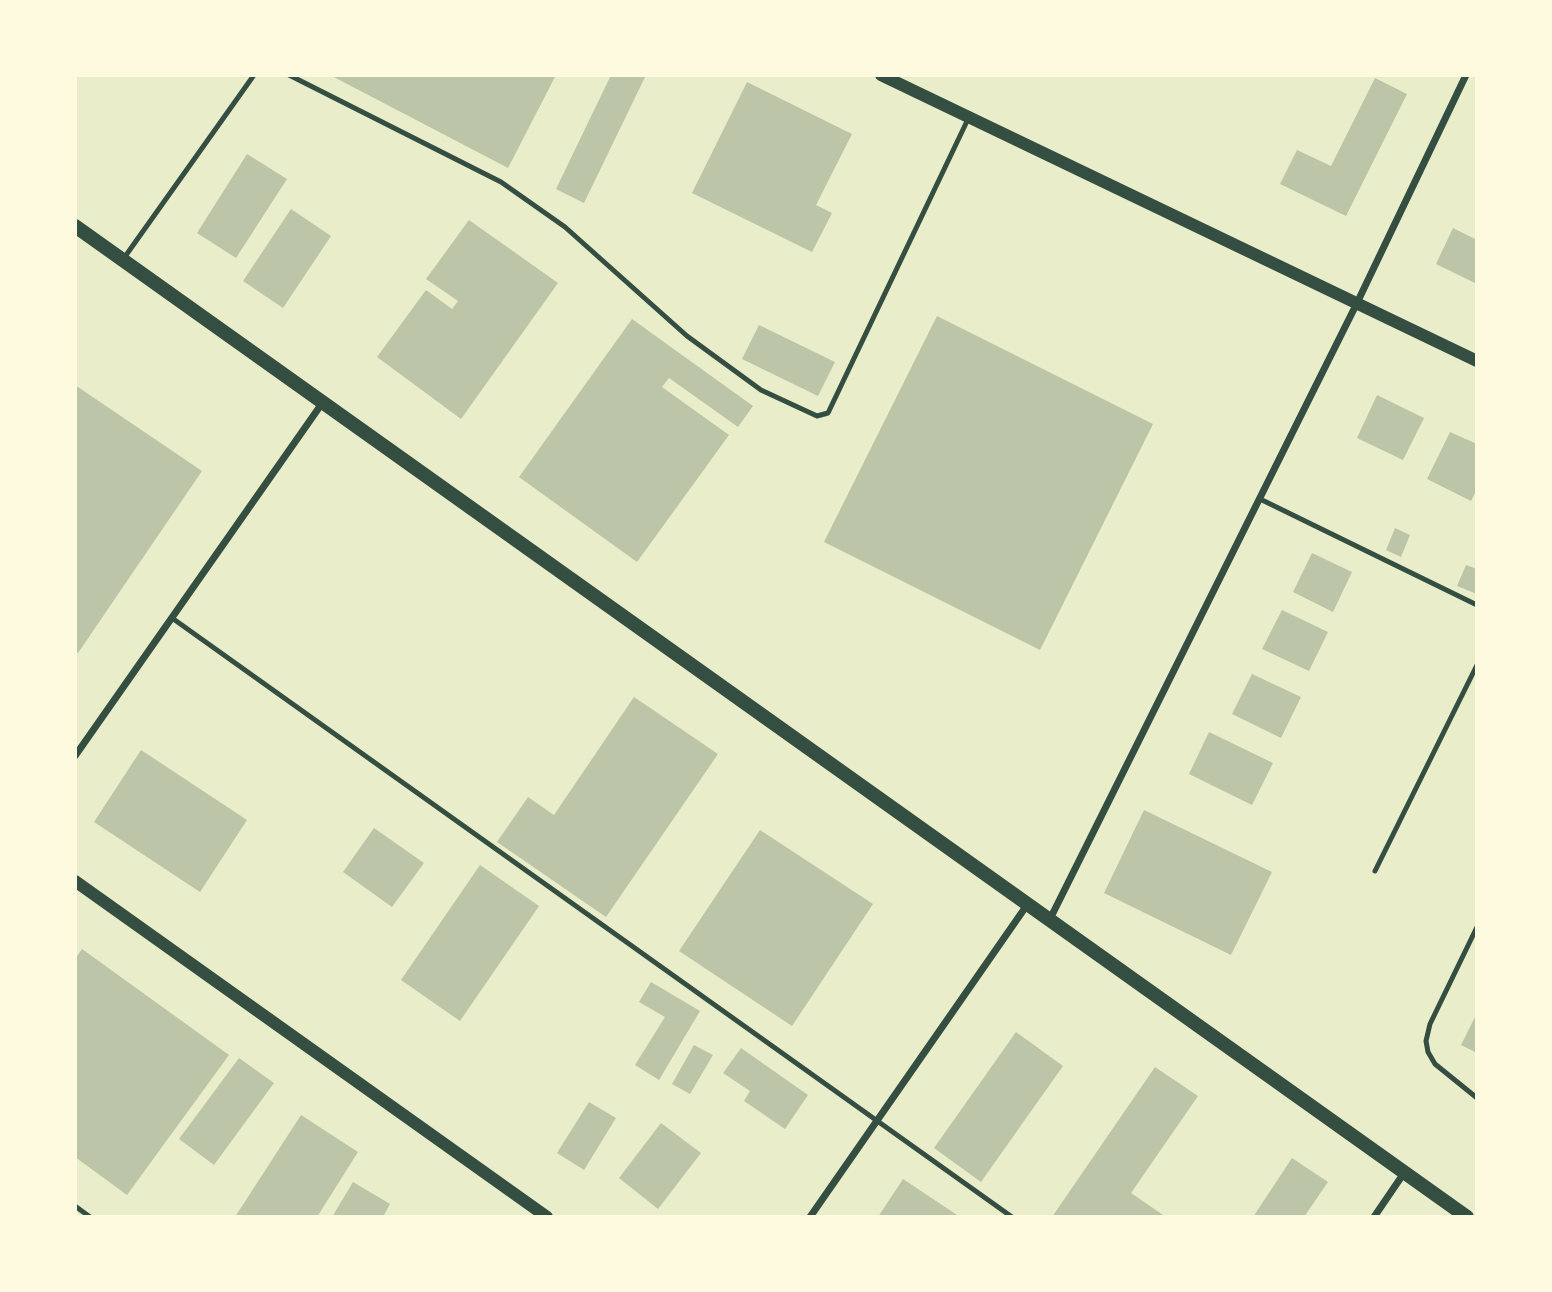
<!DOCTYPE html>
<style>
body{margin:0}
#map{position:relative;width:1552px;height:1292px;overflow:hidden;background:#e9edc9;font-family:"Titillium Web",sans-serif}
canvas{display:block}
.frame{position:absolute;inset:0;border:77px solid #fefae0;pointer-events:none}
</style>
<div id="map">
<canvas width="1552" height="1292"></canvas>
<div class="frame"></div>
</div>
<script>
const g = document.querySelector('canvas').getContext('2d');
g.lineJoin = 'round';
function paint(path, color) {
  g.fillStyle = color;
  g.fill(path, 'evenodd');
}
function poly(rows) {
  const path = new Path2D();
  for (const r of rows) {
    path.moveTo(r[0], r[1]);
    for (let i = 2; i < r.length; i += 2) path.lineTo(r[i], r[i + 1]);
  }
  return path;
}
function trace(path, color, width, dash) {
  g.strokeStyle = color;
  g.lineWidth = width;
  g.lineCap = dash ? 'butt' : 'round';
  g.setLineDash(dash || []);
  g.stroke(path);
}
const building = poly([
 [330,75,556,75,508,168],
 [611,75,646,75,584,203,556,189],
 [1375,78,1407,94,1346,216,1280,184,1297,150,1331,166],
 [747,82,852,134,816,205,832,213,812,252,692,193],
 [247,154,287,179,236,258,197,233],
 [291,209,331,236,283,308,243,281],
 [469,220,558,283,461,419,377,357,426,290,452,309,458,301,426,279],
 [1453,228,1477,240,1477,284,1436,264],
 [937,316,1153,424,1040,650,824,542],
 [632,319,753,406,738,427,669,378,662,387,729,435,637,562,519,477],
 [759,325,835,362,818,396,742,359],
 [75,385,202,471,78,653,75,651],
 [1377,395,1424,418,1403,460,1357,438],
 [1450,432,1477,444,1477,489,1471,501,1427,479],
 [1395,528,1410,535,1401,557,1386,550],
 [1312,553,1352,572,1333,612,1293,592],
 [1466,565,1477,569,1477,594,1457,586],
 [1282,610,1328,632,1309,671,1262,649],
 [1252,674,1301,697,1281,738,1232,714],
 [634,697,718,754,606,917,497,842,528,797,554,815],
 [1209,732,1273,763,1252,805,1189,774],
 [141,750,247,820,200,892,94,822],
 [1144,810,1272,872,1231,955,1104,893],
 [374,828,424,863,392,907,343,872],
 [760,830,873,904,792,1026,679,951],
 [480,865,539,906,460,1021,401,980],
 [82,949,229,1055,127,1195,75,1157,75,959],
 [651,982,700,1011,659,1080,635,1065,665,1017,639,1002],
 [1477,1013,1477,1053,1461,1045],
 [1016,1032,1063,1066,981,1182,934,1148],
 [694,1045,713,1055,690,1094,672,1084],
 [741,1048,808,1095,785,1129,744,1101,750,1091,723,1073],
 [239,1058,274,1083,214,1165,179,1139],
 [1155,1067,1198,1096,1131,1193,1166,1217,1052,1217],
 [589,1102,616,1118,584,1170,557,1153],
 [301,1115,358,1152,317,1217,235,1217],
 [661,1123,701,1153,658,1209,619,1178],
 [1292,1158,1328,1182,1304,1217,1253,1217],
 [903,1179,960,1217,878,1217],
 [353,1182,390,1204,383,1217,332,1217]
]);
const service = poly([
 [289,75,501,182,565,227,687,336,761,390,817,416,828,413,969,117],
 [124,258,254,75],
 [1260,499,1477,605],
 [172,618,1012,1217],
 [1375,871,1477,665],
 [1477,927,1430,1024,1426,1041,1428,1052,1435,1064,1477,1098],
 [75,1206,90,1217]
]);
const minor = poly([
 [75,756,323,402],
 [1050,919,1357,303,1466,75],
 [810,1217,1027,905],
 [1374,1217,1404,1173]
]);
const tertiary = poly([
 [881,75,1477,361],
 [75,881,547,1217]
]);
const secondary = poly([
 [75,226,1467,1217]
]);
paint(building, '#bcc5a7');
trace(service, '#344e41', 5);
trace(minor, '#344e41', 7);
trace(tertiary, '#344e41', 12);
trace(secondary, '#344e41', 14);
</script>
